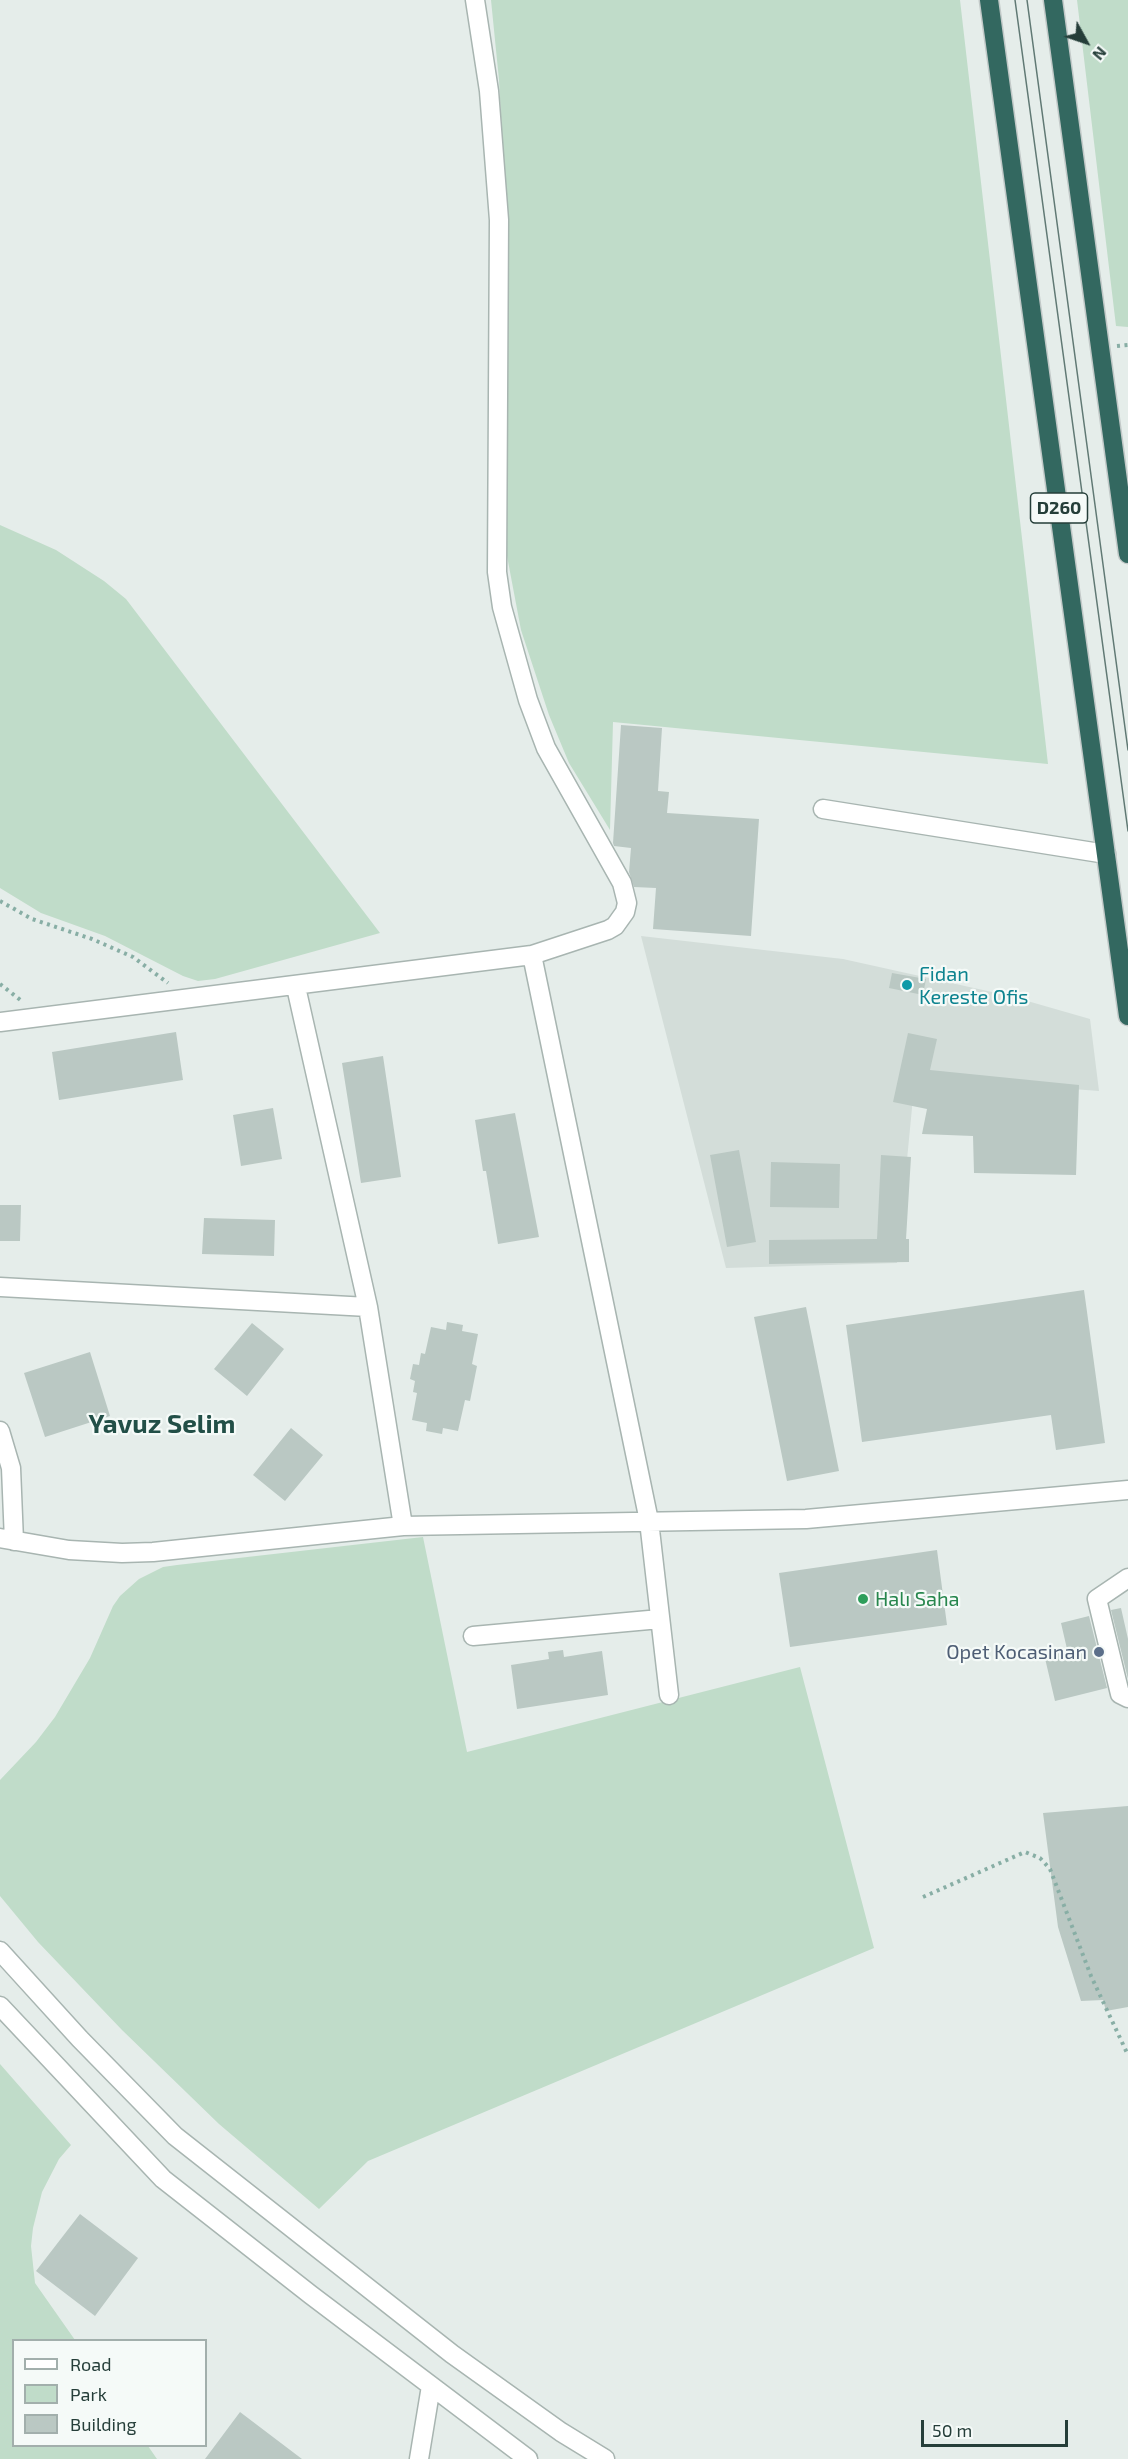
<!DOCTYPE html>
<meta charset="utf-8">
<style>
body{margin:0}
#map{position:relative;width:1128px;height:2459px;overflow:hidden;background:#e5edea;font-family:"Exo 2",sans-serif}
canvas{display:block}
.legend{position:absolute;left:12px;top:2339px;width:195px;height:108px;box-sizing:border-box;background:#f5faf8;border:2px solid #a2afac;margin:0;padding:8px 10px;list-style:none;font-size:18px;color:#253e39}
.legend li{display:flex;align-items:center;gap:12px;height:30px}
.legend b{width:30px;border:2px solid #a2afac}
.north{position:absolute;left:1056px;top:12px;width:60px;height:60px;-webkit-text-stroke:4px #f5faf8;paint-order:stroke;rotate:130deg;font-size:16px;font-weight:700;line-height:24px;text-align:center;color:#253e39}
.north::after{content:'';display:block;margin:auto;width:21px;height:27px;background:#253e39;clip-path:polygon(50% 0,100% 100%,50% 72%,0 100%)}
.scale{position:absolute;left:921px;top:2420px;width:147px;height:27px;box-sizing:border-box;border:3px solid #253e39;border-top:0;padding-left:8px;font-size:18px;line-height:21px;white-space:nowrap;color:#253e39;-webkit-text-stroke:4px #f5faf8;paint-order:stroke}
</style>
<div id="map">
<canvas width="1128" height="2459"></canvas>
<ul class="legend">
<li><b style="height:8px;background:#fff"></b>Road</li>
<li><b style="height:16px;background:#c0dcc9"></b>Park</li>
<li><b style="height:16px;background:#bac8c3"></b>Building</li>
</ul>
<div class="north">N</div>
<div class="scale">50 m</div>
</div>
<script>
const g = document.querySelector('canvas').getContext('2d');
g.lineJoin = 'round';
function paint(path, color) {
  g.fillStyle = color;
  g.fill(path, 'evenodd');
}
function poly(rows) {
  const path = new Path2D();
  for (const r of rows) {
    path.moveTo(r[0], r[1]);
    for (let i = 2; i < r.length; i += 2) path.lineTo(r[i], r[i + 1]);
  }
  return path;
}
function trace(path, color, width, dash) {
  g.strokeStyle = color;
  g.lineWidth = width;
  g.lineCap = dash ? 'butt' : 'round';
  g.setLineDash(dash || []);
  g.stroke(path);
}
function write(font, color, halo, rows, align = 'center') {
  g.font = font + ' "Exo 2",sans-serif';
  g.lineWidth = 4.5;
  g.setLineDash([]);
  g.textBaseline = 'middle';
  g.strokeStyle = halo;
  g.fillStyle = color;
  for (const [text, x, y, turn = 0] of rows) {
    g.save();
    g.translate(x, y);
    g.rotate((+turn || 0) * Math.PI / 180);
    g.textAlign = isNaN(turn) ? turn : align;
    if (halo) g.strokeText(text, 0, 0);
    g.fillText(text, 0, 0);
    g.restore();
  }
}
const built = poly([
 [641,936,843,959,1010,996,1090,1019,1099,1091,915,1077,897,1263,726,1268]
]);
const green = poly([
 [491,0,960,0,1048,764,613,722,610,830,569,763,549,715,521,630,507,556,504,518,508,377,508,249,499,80],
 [1077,0,1128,0,1128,327,1116,326],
 [0,525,56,550,104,581,126,599,380,933,215,979,198,981,183,976,105,936,41,913,0,888],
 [423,1537,467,1752,800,1667,874,1948,368,2161,319,2209,219,2124,122,2030,38,1942,0,1896,0,1780,36,1742,55,1717,90,1658,113,1606,120,1596,139,1579,163,1567,177,1565],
 [0,2064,71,2145,59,2159,42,2192,33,2228,31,2246,35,2283,75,2340,14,2340,14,2446,148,2446,157,2459,0,2459]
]);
const building = poly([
 [621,725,662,728,658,791,669,792,667,813,759,819,751,936,653,929,656,888,634,887,629,872,631,848,614,846,613,843],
 [892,973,926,979,923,995,889,988],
 [176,1032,183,1080,59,1100,52,1052],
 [908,1033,937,1039,930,1070,1079,1085,1076,1175,974,1173,973,1136,922,1134,927,1109,893,1102],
 [383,1056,401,1177,361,1183,342,1063],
 [273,1108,282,1159,241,1166,233,1115],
 [515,1113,539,1237,498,1244,486,1171,483,1171,475,1120],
 [739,1150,756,1242,727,1247,710,1155],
 [881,1155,911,1157,906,1239,909,1239,909,1262,769,1264,769,1240,877,1239],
 [771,1162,840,1164,839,1208,770,1207],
 [0,1205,21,1205,20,1241,0,1241],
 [204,1218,275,1220,274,1256,202,1254],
 [1084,1290,1105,1443,1056,1450,1051,1415,862,1442,846,1325],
 [806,1307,839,1471,787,1481,754,1317],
 [447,1322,463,1325,462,1331,478,1334,472,1364,477,1366,470,1401,465,1400,458,1431,443,1428,442,1434,426,1431,427,1423,412,1420,417,1393,413,1392,415,1381,410,1379,413,1364,419,1365,421,1353,425,1354,431,1327,446,1330],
 [252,1323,284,1349,247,1396,214,1369],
 [90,1352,110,1416,45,1437,24,1373],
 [291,1428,323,1455,285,1501,253,1475],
 [937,1550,947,1625,790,1647,779,1573],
 [1121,1608,1128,1639,1128,1679,1111,1610],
 [1089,1616,1107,1688,1055,1701,1044,1654,1067,1649,1061,1623],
 [563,1650,564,1657,602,1651,608,1695,517,1709,511,1665,549,1659,548,1652],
 [1128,1806,1128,2007,1106,2011,1103,2000,1081,2001,1058,1927,1043,1813],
 [80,2214,138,2258,95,2316,36,2271],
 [240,2412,302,2459,205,2459]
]);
const path = poly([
 [1117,346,1128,345],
 [0,901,32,919,92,939,133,957,168,983],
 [0,984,23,1002],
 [923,1897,1025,1852,1040,1858,1050,1869,1091,1976,1128,2055]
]);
const minor = poly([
 [823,809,1106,854],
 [532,955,649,1521,669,1695],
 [296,987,368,1307,403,1526],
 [0,1022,532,955,608,930,615,926,625,912,627,903,622,883,546,748,528,700,502,607,497,572,499,220,489,91,475,0],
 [0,1287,368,1307],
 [0,1431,11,1468,14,1541],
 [0,1538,69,1550,122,1553,153,1552,403,1526,806,1519,1128,1490],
 [1128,1578,1097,1599,1120,1694,1128,1698],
 [473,1636,660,1619],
 [0,1951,80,2039,175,2136,452,2354,561,2432,605,2459],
 [0,2006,163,2179,311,2295,528,2459],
 [419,2459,431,2386]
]);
const highway = poly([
 [989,0,1128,1016],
 [1053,0,1128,554]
]);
const tram = poly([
 [1015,0,1128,831],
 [1027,0,1128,750]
]);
const markers = [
 [907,985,6,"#0f9aa8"],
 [863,1599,6,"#2e9e5b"],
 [1099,1652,6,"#5c6f8a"]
];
const shields = [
 [1059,508,57]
];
const shieldNames = [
 ["D260",1059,508]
];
const cultureNames = [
 ["Fidan",919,974],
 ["Kereste Ofis",919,997]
];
const leisureNames = [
 ["Halı Saha",875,1599]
];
const serviceNames = [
 ["Opet Kocasinan",1087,1652]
];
const districtNames = [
 ["Yavuz Selim",162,1424]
];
paint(built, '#d3ddd9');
paint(green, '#c0dcc9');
paint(building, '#bac8c3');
trace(minor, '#a8b5b1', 21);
trace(highway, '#c2c9c8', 21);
trace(path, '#88aea5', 4, [3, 4.5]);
trace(minor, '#fff', 18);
trace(highway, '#336860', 18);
trace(tram, '#607974', 1.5);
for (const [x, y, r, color] of markers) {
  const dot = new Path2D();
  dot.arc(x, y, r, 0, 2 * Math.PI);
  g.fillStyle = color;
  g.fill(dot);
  trace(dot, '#f5faf8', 2);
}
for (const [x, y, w] of shields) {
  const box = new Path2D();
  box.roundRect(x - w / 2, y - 15, w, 30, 4.5);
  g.fillStyle = '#f5faf8';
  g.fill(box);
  trace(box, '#253e39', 1.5);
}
write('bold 18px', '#253e39', null, shieldNames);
write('20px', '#0d838f', '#f5faf8', cultureNames, 'left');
write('20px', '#27864d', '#f5faf8', leisureNames, 'left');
write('20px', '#4e5e75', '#f5faf8', serviceNames, 'right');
write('bold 26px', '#224f47', '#f5faf8', districtNames);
</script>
